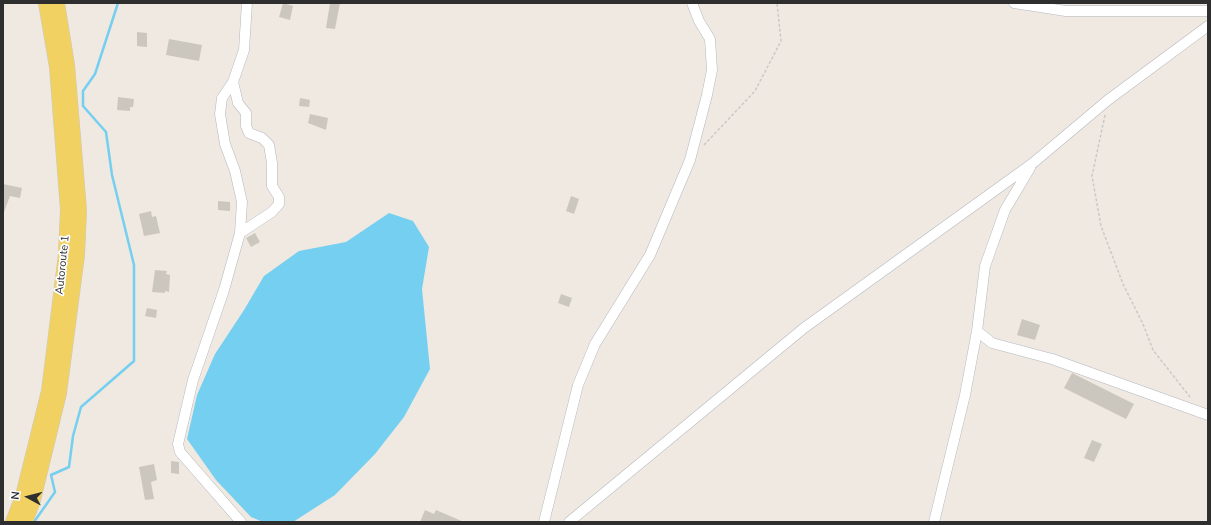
<!DOCTYPE html>
<style>
body{margin:0}
#map{position:relative;width:1211px;height:525px;overflow:hidden;background:#efe9e1;font-family:"Nunito Sans",sans-serif}
canvas{display:block}
.frame{position:absolute;inset:0;border:4px solid #2e2e2e;pointer-events:none}
.north{position:absolute;left:8px;top:477px;width:40px;height:40px;-webkit-text-stroke:3px #fff;paint-order:stroke;rotate:277deg;font-size:11px;font-weight:700;line-height:16px;text-align:center;color:#2e2e2e}
.north::after{content:'';display:block;margin:auto;width:14px;height:18px;background:#2e2e2e;clip-path:polygon(50% 0,100% 100%,50% 72%,0 100%)}
</style>
<div id="map">
<canvas width="1211" height="525"></canvas>
<div class="frame"></div>
<div class="north">N</div>
</div>
<script>
const g = document.querySelector('canvas').getContext('2d');
g.lineJoin = 'round';
function paint(path, color) {
  g.fillStyle = color;
  g.fill(path, 'evenodd');
}
function poly(rows) {
  const path = new Path2D();
  for (const r of rows) {
    path.moveTo(r[0], r[1]);
    for (let i = 2; i < r.length; i += 2) path.lineTo(r[i], r[i + 1]);
  }
  return path;
}
function trace(path, color, width, dash) {
  g.strokeStyle = color;
  g.lineWidth = width;
  g.lineCap = dash ? 'butt' : 'round';
  g.setLineDash(dash || []);
  g.stroke(path);
}
function write(font, color, halo, rows, align = 'center') {
  g.font = font + ' "Nunito Sans",sans-serif';
  g.lineWidth = 3.5;
  g.setLineDash([]);
  g.textBaseline = 'middle';
  g.strokeStyle = halo;
  g.fillStyle = color;
  for (const [text, x, y, turn = 0] of rows) {
    g.save();
    g.translate(x, y);
    g.rotate((+turn || 0) * Math.PI / 180);
    g.textAlign = isNaN(turn) ? turn : align;
    if (halo) g.strokeText(text, 0, 0);
    g.fillText(text, 0, 0);
    g.restore();
  }
}
const water = poly([
 [389,213,413,221,429,247,422,289,430,369,404,417,375,454,335,495,293,522,263,522,251,517,216,480,187,439,197,395,215,354,244,310,264,276,299,251,346,242]
]);
const stream = poly([
 [34,522,55,492,51,475,69,467,73,436,81,407,134,361,134,265,112,175,106,132,83,106,83,91,95,74,118,3]
]);
const building = poly([
 [283,3,293,6,290,20,279,17],
 [330,3,340,3,335,29,326,28],
 [137,32,147,33,147,47,137,46],
 [169,39,202,45,199,61,166,55],
 [118,97,134,99,133,107,130,107,130,111,117,110],
 [300,98,310,100,309,107,299,106],
 [310,114,328,118,326,130,308,123],
 [3,184,22,188,20,198,10,196,4,212],
 [571,196,579,199,574,214,566,211],
 [218,201,230,202,230,211,218,210],
 [151,211,152,217,156,216,160,233,144,236,139,214],
 [255,233,260,242,251,247,246,238],
 [155,270,167,271,166,274,170,275,169,292,165,291,165,293,152,292],
 [561,294,572,298,569,307,558,303],
 [147,308,157,310,156,318,145,316],
 [1022,319,1040,325,1035,340,1017,335],
 [1072,373,1134,404,1126,419,1064,388],
 [1092,440,1102,444,1094,462,1084,458],
 [171,461,179,462,179,474,171,473],
 [154,464,157,480,151,482,154,499,145,500,139,467],
 [425,510,434,514,436,510,464,522,420,522]
]);
const path = poly([
 [1105,115,1092,176,1101,226,1123,284,1143,324,1153,350,1190,397],
 [704,145,755,91,781,41,777,3]
]);
const minor = poly([
 [1014,3,1066,11,1208,11],
 [233,82,238,103,246,113,246,126,249,133,262,138,269,145,272,163,272,186,279,197,279,204,272,212,240,233],
 [977,331,992,343,1052,359,1208,415],
 [241,522,180,452,178,444,193,380,224,290,240,233,242,202,235,171,225,144,220,114,222,98,233,82,244,50,247,3],
 [544,522,578,385,595,344,650,255,690,160,707,95,712,70,710,39,699,21,692,3],
 [569,522,804,328,1033,163,1108,100,1208,26],
 [934,522,965,395,977,331,985,266,1005,210,1030,168]
]);
const major = poly([
 [12,522,22,496,48,391,65,254,67,210,56,67,45,3],
 [26,522,34,500,60,393,78,255,80,210,68,65,58,3]
]);
const streetNames = [
 ["Autoroute 1",63,265,-84]
];
paint(water, '#75cff0');
trace(stream, '#75cff0', 2.5);
paint(building, '#cbc7bf');
trace(minor, '#b4b7c1', 11);
trace(major, '#c9c9c9', 14);
trace(path, '#c9c9c9', 1.5, [3, 2]);
trace(minor, '#fff', 10);
trace(major, '#f2d163', 13);
write('11px', '#2e2e2e', '#fff', streetNames);
</script>
